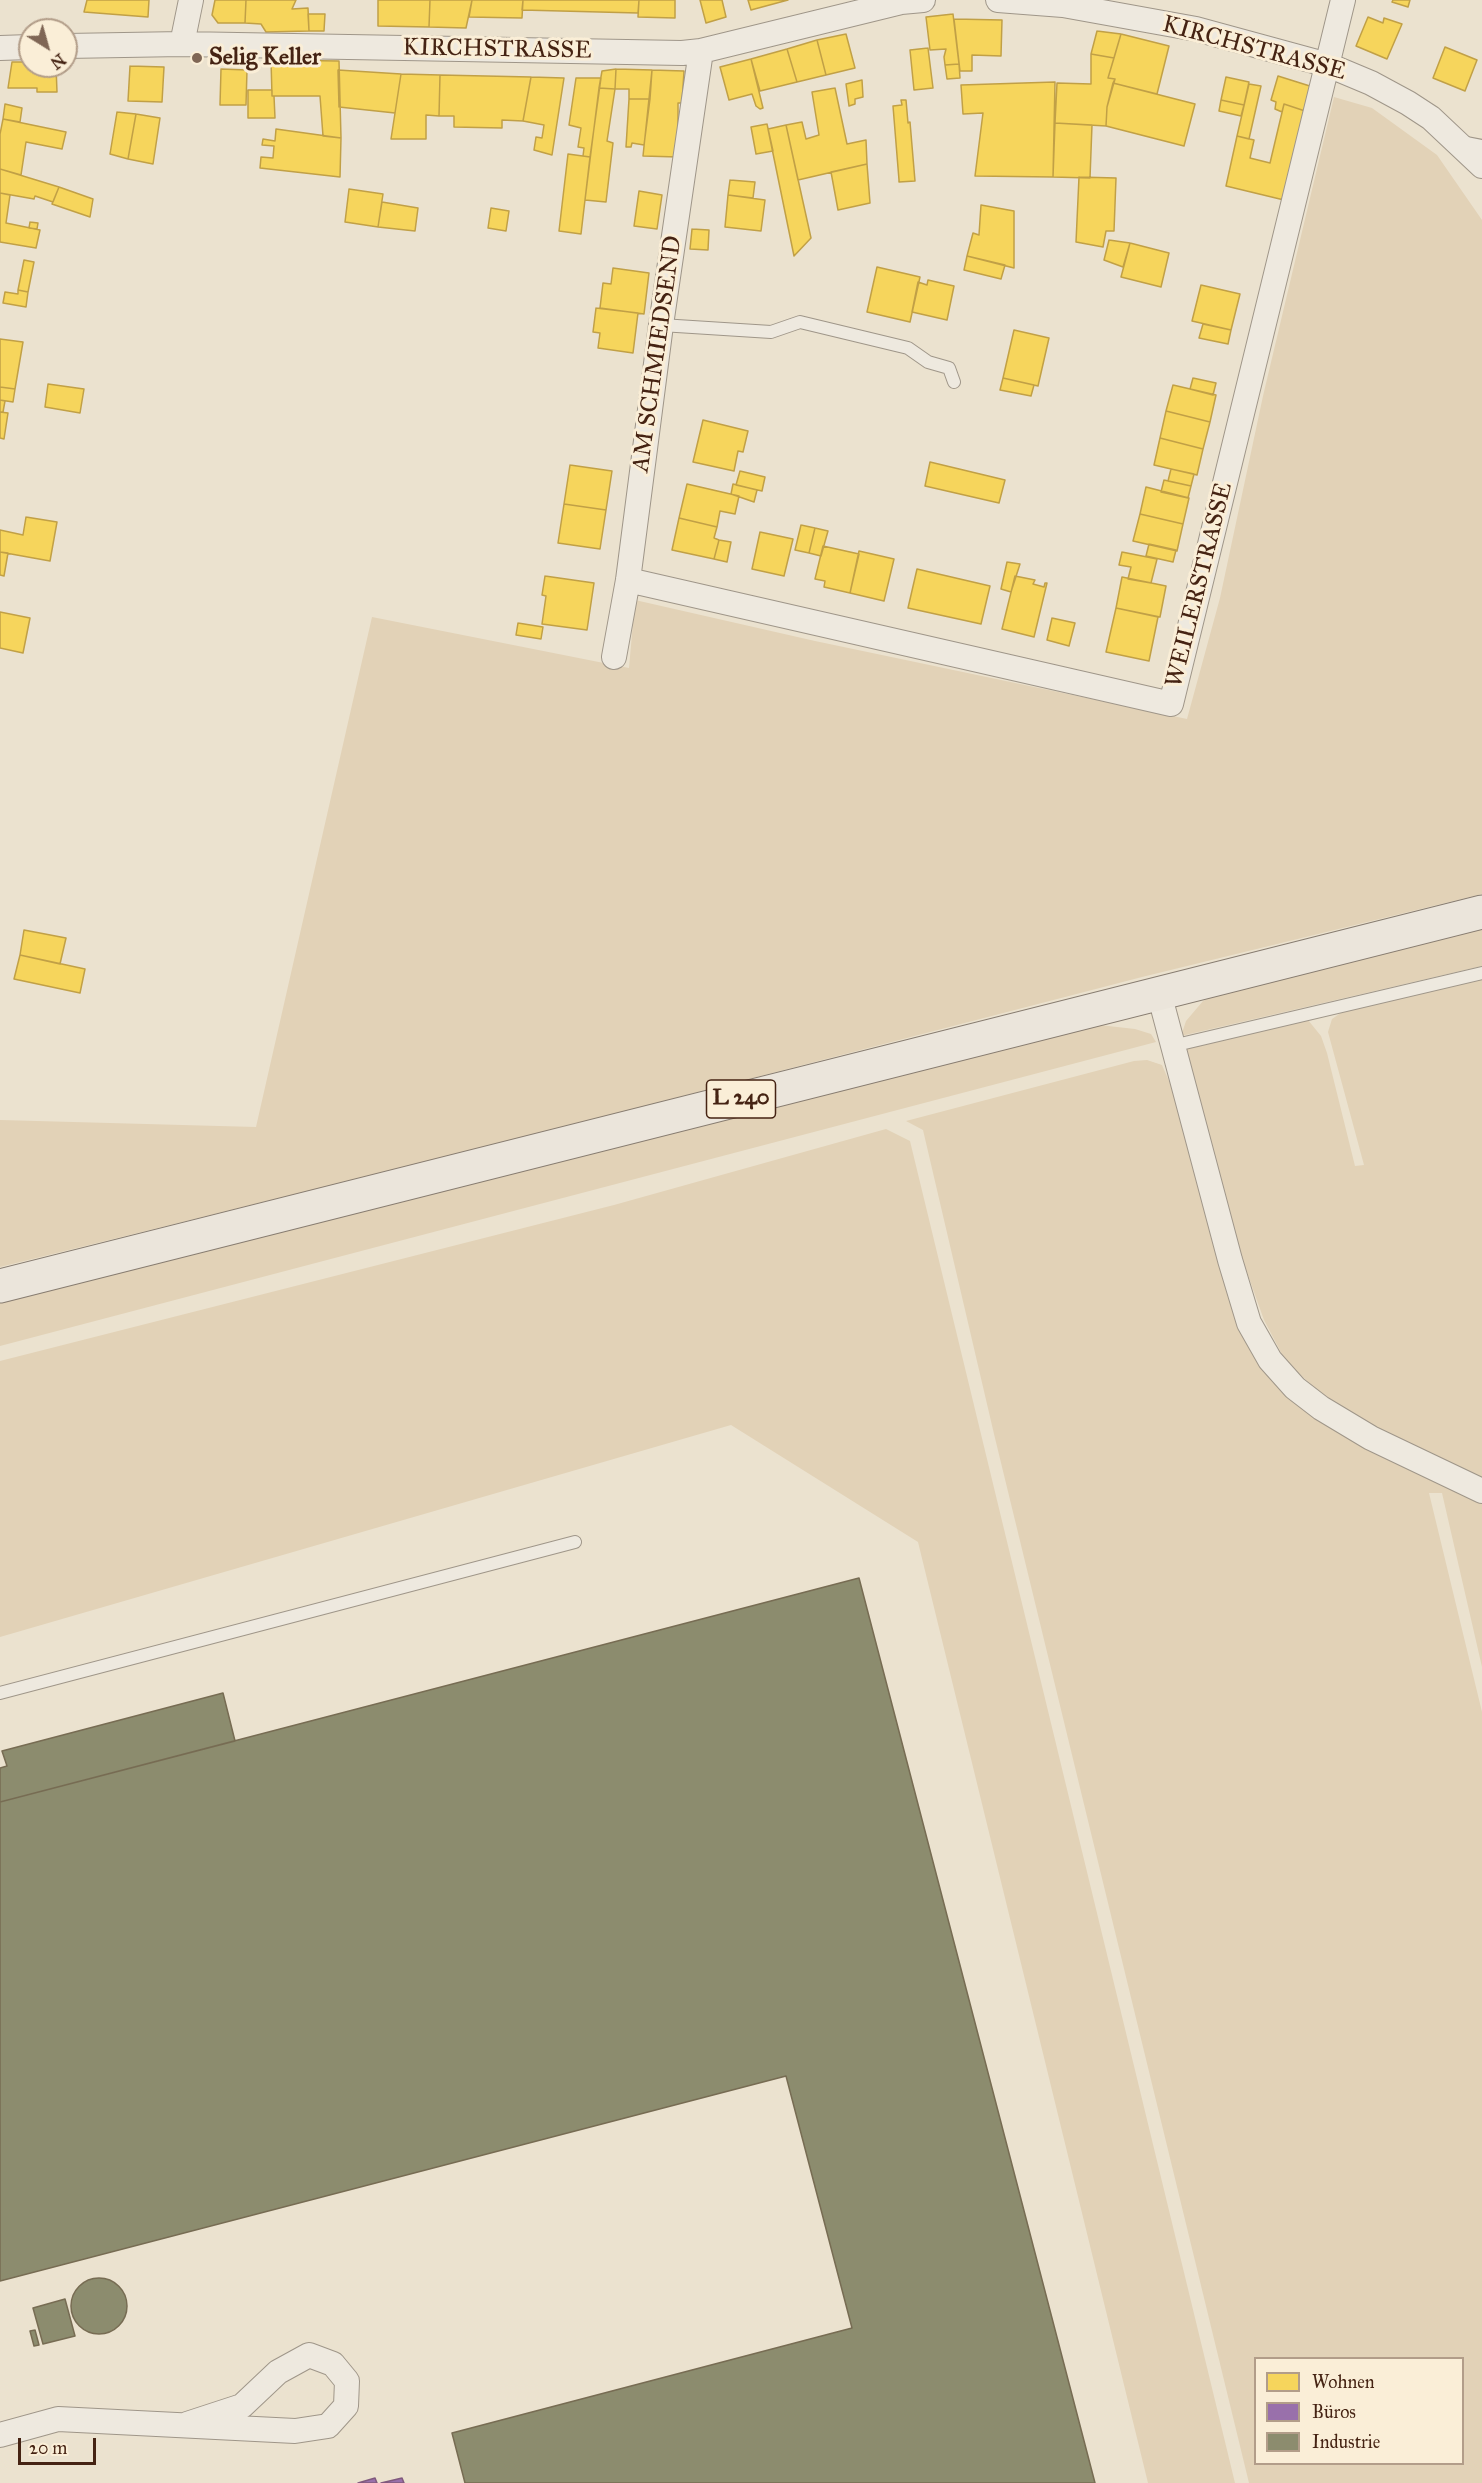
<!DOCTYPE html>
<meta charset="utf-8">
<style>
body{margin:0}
#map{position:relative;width:1482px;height:2483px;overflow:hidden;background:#ebe2cf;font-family:"IM FELL Great Primer",serif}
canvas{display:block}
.legend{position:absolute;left:1254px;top:2357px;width:210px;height:108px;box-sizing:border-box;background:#faeed7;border:2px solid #b29d89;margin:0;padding:8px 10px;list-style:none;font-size:18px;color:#452313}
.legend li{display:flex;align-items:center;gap:12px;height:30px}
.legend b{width:30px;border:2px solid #b29d89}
.north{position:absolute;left:18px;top:18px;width:60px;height:60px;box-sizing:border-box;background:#faeed7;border:2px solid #b29d89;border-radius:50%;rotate:143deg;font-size:16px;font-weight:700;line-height:24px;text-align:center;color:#452313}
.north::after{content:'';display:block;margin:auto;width:21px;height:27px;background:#7f6655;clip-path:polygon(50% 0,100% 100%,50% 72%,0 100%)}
.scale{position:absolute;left:18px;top:2438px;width:78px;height:27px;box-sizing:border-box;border:3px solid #452313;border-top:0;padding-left:8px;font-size:18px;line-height:21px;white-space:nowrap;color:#452313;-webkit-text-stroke:4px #faeed7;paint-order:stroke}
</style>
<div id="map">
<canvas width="1482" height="2483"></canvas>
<ul class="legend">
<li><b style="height:16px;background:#f6d55c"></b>Wohnen</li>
<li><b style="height:16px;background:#9970ab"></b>Büros</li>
<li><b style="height:16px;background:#8c8c6e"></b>Industrie</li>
</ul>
<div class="north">N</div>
<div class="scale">20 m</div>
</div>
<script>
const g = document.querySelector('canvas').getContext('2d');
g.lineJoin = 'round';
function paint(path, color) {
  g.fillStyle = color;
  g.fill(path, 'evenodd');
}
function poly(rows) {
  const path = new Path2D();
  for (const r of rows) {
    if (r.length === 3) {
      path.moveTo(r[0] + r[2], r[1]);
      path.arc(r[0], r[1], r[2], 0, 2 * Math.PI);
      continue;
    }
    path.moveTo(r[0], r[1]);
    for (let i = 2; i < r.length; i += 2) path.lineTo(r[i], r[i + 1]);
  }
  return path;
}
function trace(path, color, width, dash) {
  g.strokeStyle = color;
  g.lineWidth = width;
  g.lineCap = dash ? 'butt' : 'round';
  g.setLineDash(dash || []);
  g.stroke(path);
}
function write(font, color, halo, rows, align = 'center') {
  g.font = font + ' "IM FELL Great Primer",serif';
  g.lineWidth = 6;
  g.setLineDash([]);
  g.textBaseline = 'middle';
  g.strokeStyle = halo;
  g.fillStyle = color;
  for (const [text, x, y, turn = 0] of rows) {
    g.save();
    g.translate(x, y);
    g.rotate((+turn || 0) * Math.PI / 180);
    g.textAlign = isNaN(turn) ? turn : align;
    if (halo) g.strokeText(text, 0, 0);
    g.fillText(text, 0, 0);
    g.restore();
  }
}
const green = poly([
 [1334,97,1372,108,1437,155,1482,220,1482,894,1142,977,510,1141,0,1267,0,1120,256,1127,372,617,629,668,635,600,815,641,1187,719,1220,598,1263,396],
 [1482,928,1482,966,1181,1036,1186,1021,1203,1001,1219,993],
 [1482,977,1482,1480,1357,1417,1315,1388,1286,1362,1264,1320,1240,1253,1183,1052,1192,1046,1308,1020,1321,1036,1327,1053,1355,1166,1364,1165,1328,1032,1332,1019,1342,1012,1369,1004],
 [1099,1025,1135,1029,1151,1034,1156,1042,0,1346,0,1298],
 [1147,1060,1162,1065,1176,1097,1268,1374,1301,1408,1380,1452,1482,1500,1482,1667,1442,1493,1429,1493,1482,1712,1482,2483,1249,2483,994,1434,923,1130,906,1121,1134,1061],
 [1256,2358,1462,2358,1462,2464,1256,2464],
 [886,1129,910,1141,1235,2483,1148,2483,918,1542,731,1425,0,1637,0,1361,614,1205]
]);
const homes = poly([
 [87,0,149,0,148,17,84,12,87,0],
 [215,0,246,0,245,23,218,23,212,15,215,0],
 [246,0,296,0,292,9,308,8,309,31,266,32,261,24,245,23,246,0],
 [378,0,430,0,429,27,378,26,378,0],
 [430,0,472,0,466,28,429,27,430,0],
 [472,0,523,0,522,18,469,17,472,0],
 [523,0,639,0,638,13,522,10,523,0],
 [639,0,675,0,675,18,638,17,639,0],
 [700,0,722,0,726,17,706,23,700,0],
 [748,0,788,0,751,10,748,0],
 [1393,0,1410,0,1408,7,1392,2,1393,0],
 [308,14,325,14,324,31,309,31,308,14],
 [953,14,959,64,945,65,944,57,946,49,930,50,926,17,953,14],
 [1368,17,1383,23,1384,18,1402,24,1387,59,1356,46,1368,17],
 [954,19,1002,20,1001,56,972,55,972,71,960,71,954,19],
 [1097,31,1121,34,1114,58,1091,54,1097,31],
 [846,34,855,68,826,75,817,40,846,34],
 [1121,34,1169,46,1157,94,1113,83,1115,79,1108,78,1121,34],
 [817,40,826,75,797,82,787,49,817,40],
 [1445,47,1477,60,1465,91,1433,78,1445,47],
 [928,48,933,88,914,90,910,50,928,48],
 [787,49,797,82,760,91,751,59,787,49],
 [1091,54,1114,58,1108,78,1115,79,1107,107,1106,126,1055,123,1057,83,1091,84,1091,54],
 [751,59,763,108,760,109,756,106,752,94,729,100,720,67,751,59],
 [271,60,339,61,341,138,323,136,320,96,272,96,271,60],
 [12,62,30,62,30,66,56,66,57,92,37,92,37,88,8,88,12,62],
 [959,64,960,78,947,79,945,65,959,64],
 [130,66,164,67,162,102,128,101,130,66],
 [221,69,247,70,246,105,220,105,221,69],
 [616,69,615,89,599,88,602,71,616,69],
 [616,69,652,70,650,99,629,99,629,89,615,89,616,69],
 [338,70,401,74,395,113,339,107,338,70],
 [652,70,684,71,682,103,678,103,678,157,643,156,652,70],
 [401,74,440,75,439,116,426,115,426,139,391,139,401,74],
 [440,75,531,77,523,121,502,120,502,128,454,127,454,116,439,116,440,75],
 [1278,76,1313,87,1305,111,1284,104,1282,112,1275,109,1276,102,1271,100,1278,76],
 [531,77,564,78,552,155,534,150,536,137,542,138,544,125,523,121,531,77],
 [1226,77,1249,82,1244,105,1221,100,1226,77],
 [576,78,601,78,590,157,583,156,584,148,578,147,581,128,569,125,576,78],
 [862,80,863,97,855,99,855,104,849,106,846,84,862,80],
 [1055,82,1053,177,975,176,983,113,963,114,961,85,1055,82],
 [1113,83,1195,104,1184,146,1106,126,1107,107,1113,83],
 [1249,84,1261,86,1249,139,1237,136,1249,84],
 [599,88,615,89,607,141,613,143,606,202,585,200,599,88],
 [835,88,847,144,866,140,867,164,798,180,786,125,802,122,806,139,819,135,812,92,835,88],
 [248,90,272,90,272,96,274,96,275,118,248,118,248,90],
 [629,99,650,99,644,145,632,143,631,147,626,147,629,99],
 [901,100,906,100,908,123,910,122,915,181,899,182,899,180,893,106,902,105,901,100],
 [1221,100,1244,105,1241,116,1219,111,1221,100],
 [5,104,22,108,20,122,3,119,5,104],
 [1284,104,1305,111,1284,200,1226,186,1237,136,1254,140,1250,158,1270,163,1284,104],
 [117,112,136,114,128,159,110,154,117,112],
 [136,114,160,118,153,164,128,159,136,114],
 [3,119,66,132,62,149,26,142,21,175,0,169,0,134,3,119],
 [1055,123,1092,125,1090,178,1053,177,1055,123],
 [767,124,773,151,756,154,751,127,767,124],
 [786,125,811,238,794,256,768,129,786,125],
 [276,129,341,138,340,177,260,168,261,157,273,158,274,146,262,145,263,139,275,141,276,129],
 [568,154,590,157,581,234,559,231,568,154],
 [867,164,870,203,838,210,831,172,867,164],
 [0,169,59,187,53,202,35,196,34,199,0,193,0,169],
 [1079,177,1116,178,1114,231,1106,231,1103,247,1076,242,1079,177],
 [730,180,755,182,753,198,728,195,730,180],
 [59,187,93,199,90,217,52,204,59,187],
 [349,189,383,194,378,227,345,222,349,189],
 [639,191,662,195,657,229,634,226,639,191],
 [0,193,10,195,6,223,40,230,36,248,0,242,0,193],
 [728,195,765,200,761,231,725,227,728,195],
 [382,202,418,208,415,231,378,227,382,202],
 [981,205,1014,211,1014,268,967,256,973,233,979,235,981,205],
 [491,208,509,211,506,231,488,228,491,208],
 [30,222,38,223,37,229,29,228,30,222],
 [692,229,709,230,708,250,690,249,692,229],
 [1109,240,1130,243,1123,267,1104,260,1109,240],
 [1130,243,1169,253,1161,287,1121,277,1130,243],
 [967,256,1005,265,1001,279,964,270,967,256],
 [24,260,34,262,28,292,18,290,24,260],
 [877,267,920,277,910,322,867,312,877,267],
 [613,268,649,273,644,314,600,308,603,283,611,284,613,268],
 [928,280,954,286,947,320,912,312,918,282,927,285,928,280],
 [1201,285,1240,294,1231,330,1192,321,1201,285],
 [18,290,28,292,26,307,3,303,5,292,18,294,18,290],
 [596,308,638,313,633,353,598,348,600,333,593,332,596,308],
 [1203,324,1231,330,1228,344,1199,338,1203,324],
 [1014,330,1049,338,1038,386,1003,378,1014,330],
 [0,339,23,342,15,389,0,387,0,339],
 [1003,378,1034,385,1031,396,1000,390,1003,378],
 [1193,378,1216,383,1213,395,1190,389,1193,378],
 [48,384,84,389,80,413,45,407,48,384],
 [1173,385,1216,395,1210,422,1166,411,1173,385],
 [0,387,15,389,13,402,0,400,0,387],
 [0,400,5,401,3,412,0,412,0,400],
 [1166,411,1210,422,1203,449,1160,438,1166,411],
 [0,412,8,413,4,439,0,438,0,412],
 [703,420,748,431,743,452,738,451,734,471,693,462,703,420],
 [1160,438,1203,449,1197,475,1154,465,1160,438],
 [930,462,1005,480,999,503,925,486,930,462],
 [570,465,612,471,606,510,564,504,570,465],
 [1171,469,1194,474,1191,486,1168,481,1171,469],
 [740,471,765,477,762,491,736,485,740,471],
 [1164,480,1191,486,1188,498,1161,492,1164,480],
 [687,484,739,496,735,514,720,511,717,527,679,518,687,484],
 [733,484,757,490,754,502,731,494,733,484],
 [1146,487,1189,498,1183,524,1140,514,1146,487],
 [564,504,606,510,600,549,558,543,564,504],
 [1140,514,1183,524,1177,551,1133,541,1140,514],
 [26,517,57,522,50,561,0,552,0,530,23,535,26,517],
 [679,518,717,527,714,538,719,540,714,559,672,550,679,518],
 [801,525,815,528,809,553,795,550,801,525],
 [815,528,828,531,821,556,809,553,815,528],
 [760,532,793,539,784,576,752,569,760,532],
 [719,540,731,542,727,562,714,559,719,540],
 [1149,544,1176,550,1173,562,1146,556,1149,544],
 [823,546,859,554,850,593,824,587,825,581,815,579,823,546],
 [859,551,894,559,884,601,850,593,859,551],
 [0,552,8,553,4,576,0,575,0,552],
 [1122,552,1157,559,1151,583,1128,579,1131,567,1119,565,1122,552],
 [1007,562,1020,564,1011,592,1001,589,1007,562],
 [917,569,990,586,981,624,908,608,917,569],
 [545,576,594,583,587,630,542,624,546,596,542,595,545,576],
 [1015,576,1035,580,1033,584,1044,587,1045,583,1047,583,1034,637,1002,629,1015,576],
 [1122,577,1166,586,1160,617,1116,608,1122,577],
 [1116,608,1158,617,1149,661,1106,652,1116,608],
 [0,612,30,618,23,653,0,648,0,612],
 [1052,618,1075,623,1069,646,1047,640,1052,618],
 [518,623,543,627,541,639,516,635,518,623],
 [24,930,66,938,60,964,20,955,24,930],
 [20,955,85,969,80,993,14,979,20,955]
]);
const offices = poly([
 [375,2478,377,2483,358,2483,375,2478],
 [402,2478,404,2483,381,2483,402,2478]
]);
const industry = poly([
 [859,1578,1095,2483,465,2483,452,2433,852,2328,786,2076,0,2281,0,1802,859,1578],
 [223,1693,235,1741,0,1802,0,1768,7,1766,2,1751,223,1693],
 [99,2306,28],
 [65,2299,75,2336,43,2344,33,2308,65,2299],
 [35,2330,39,2345,34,2346,30,2331,35,2330]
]);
const service = poly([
 [1461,142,1482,146],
 [661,325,771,332,800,322,908,348,928,362,949,368,954,382],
 [1172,1046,1482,973],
 [0,1693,575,1542]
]);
const minor = poly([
 [998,0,1063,5,1196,29,1328,65,1371,83,1408,103,1431,118,1482,166],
 [182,44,191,0],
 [66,46,182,44,682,53,701,51,901,2,923,0],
 [0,48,30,47],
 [628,580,1171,704,1343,0],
 [614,657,628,580,661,325,701,51],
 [1159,993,1230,1260,1249,1323,1270,1360,1295,1388,1321,1408,1371,1438,1482,1491],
 [0,2435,58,2419,295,2431,328,2426,346,2406,347,2381,333,2364,309,2355,278,2372,242,2406,187,2424]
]);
const primary = poly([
 [0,1286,1482,912]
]);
const markers = [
 [197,58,6,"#7f6655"]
];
const shields = [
 [741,1099,69]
];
const shieldNames = [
 ["L 240",741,1099]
];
const streetNames = [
 ["KIRCHSTRASSE",1254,49,15],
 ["KIRCHSTRASSE",497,50,1],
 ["AM SCHMIEDSEND",658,354,-82],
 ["WEILERSTRASSE",1200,585,-76]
];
const poiNames = [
 ["Selig Keller",209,58]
];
paint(green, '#e2d2b7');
paint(homes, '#f6d55c');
trace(homes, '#c1a046', 1.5);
paint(offices, '#9970ab');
trace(offices, '#80597d', 1.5);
paint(industry, '#8c8c6e');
trace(industry, '#776c53', 1.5);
trace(service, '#9f9689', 14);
trace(minor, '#9f9689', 26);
trace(primary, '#877c70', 35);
trace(service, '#eee9df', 12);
trace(minor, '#eee9df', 24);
trace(primary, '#ebe5db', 33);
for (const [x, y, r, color] of markers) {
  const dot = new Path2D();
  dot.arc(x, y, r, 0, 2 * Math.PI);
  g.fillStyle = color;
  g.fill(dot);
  trace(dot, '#faeed7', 2);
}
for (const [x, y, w] of shields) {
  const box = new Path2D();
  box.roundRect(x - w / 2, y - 19, w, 38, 4.5);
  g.fillStyle = '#faeed7';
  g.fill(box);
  trace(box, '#452313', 1.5);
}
write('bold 22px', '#452313', null, shieldNames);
write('24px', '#452313', '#faeed7', streetNames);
write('bold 24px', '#452313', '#faeed7', poiNames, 'left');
</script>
